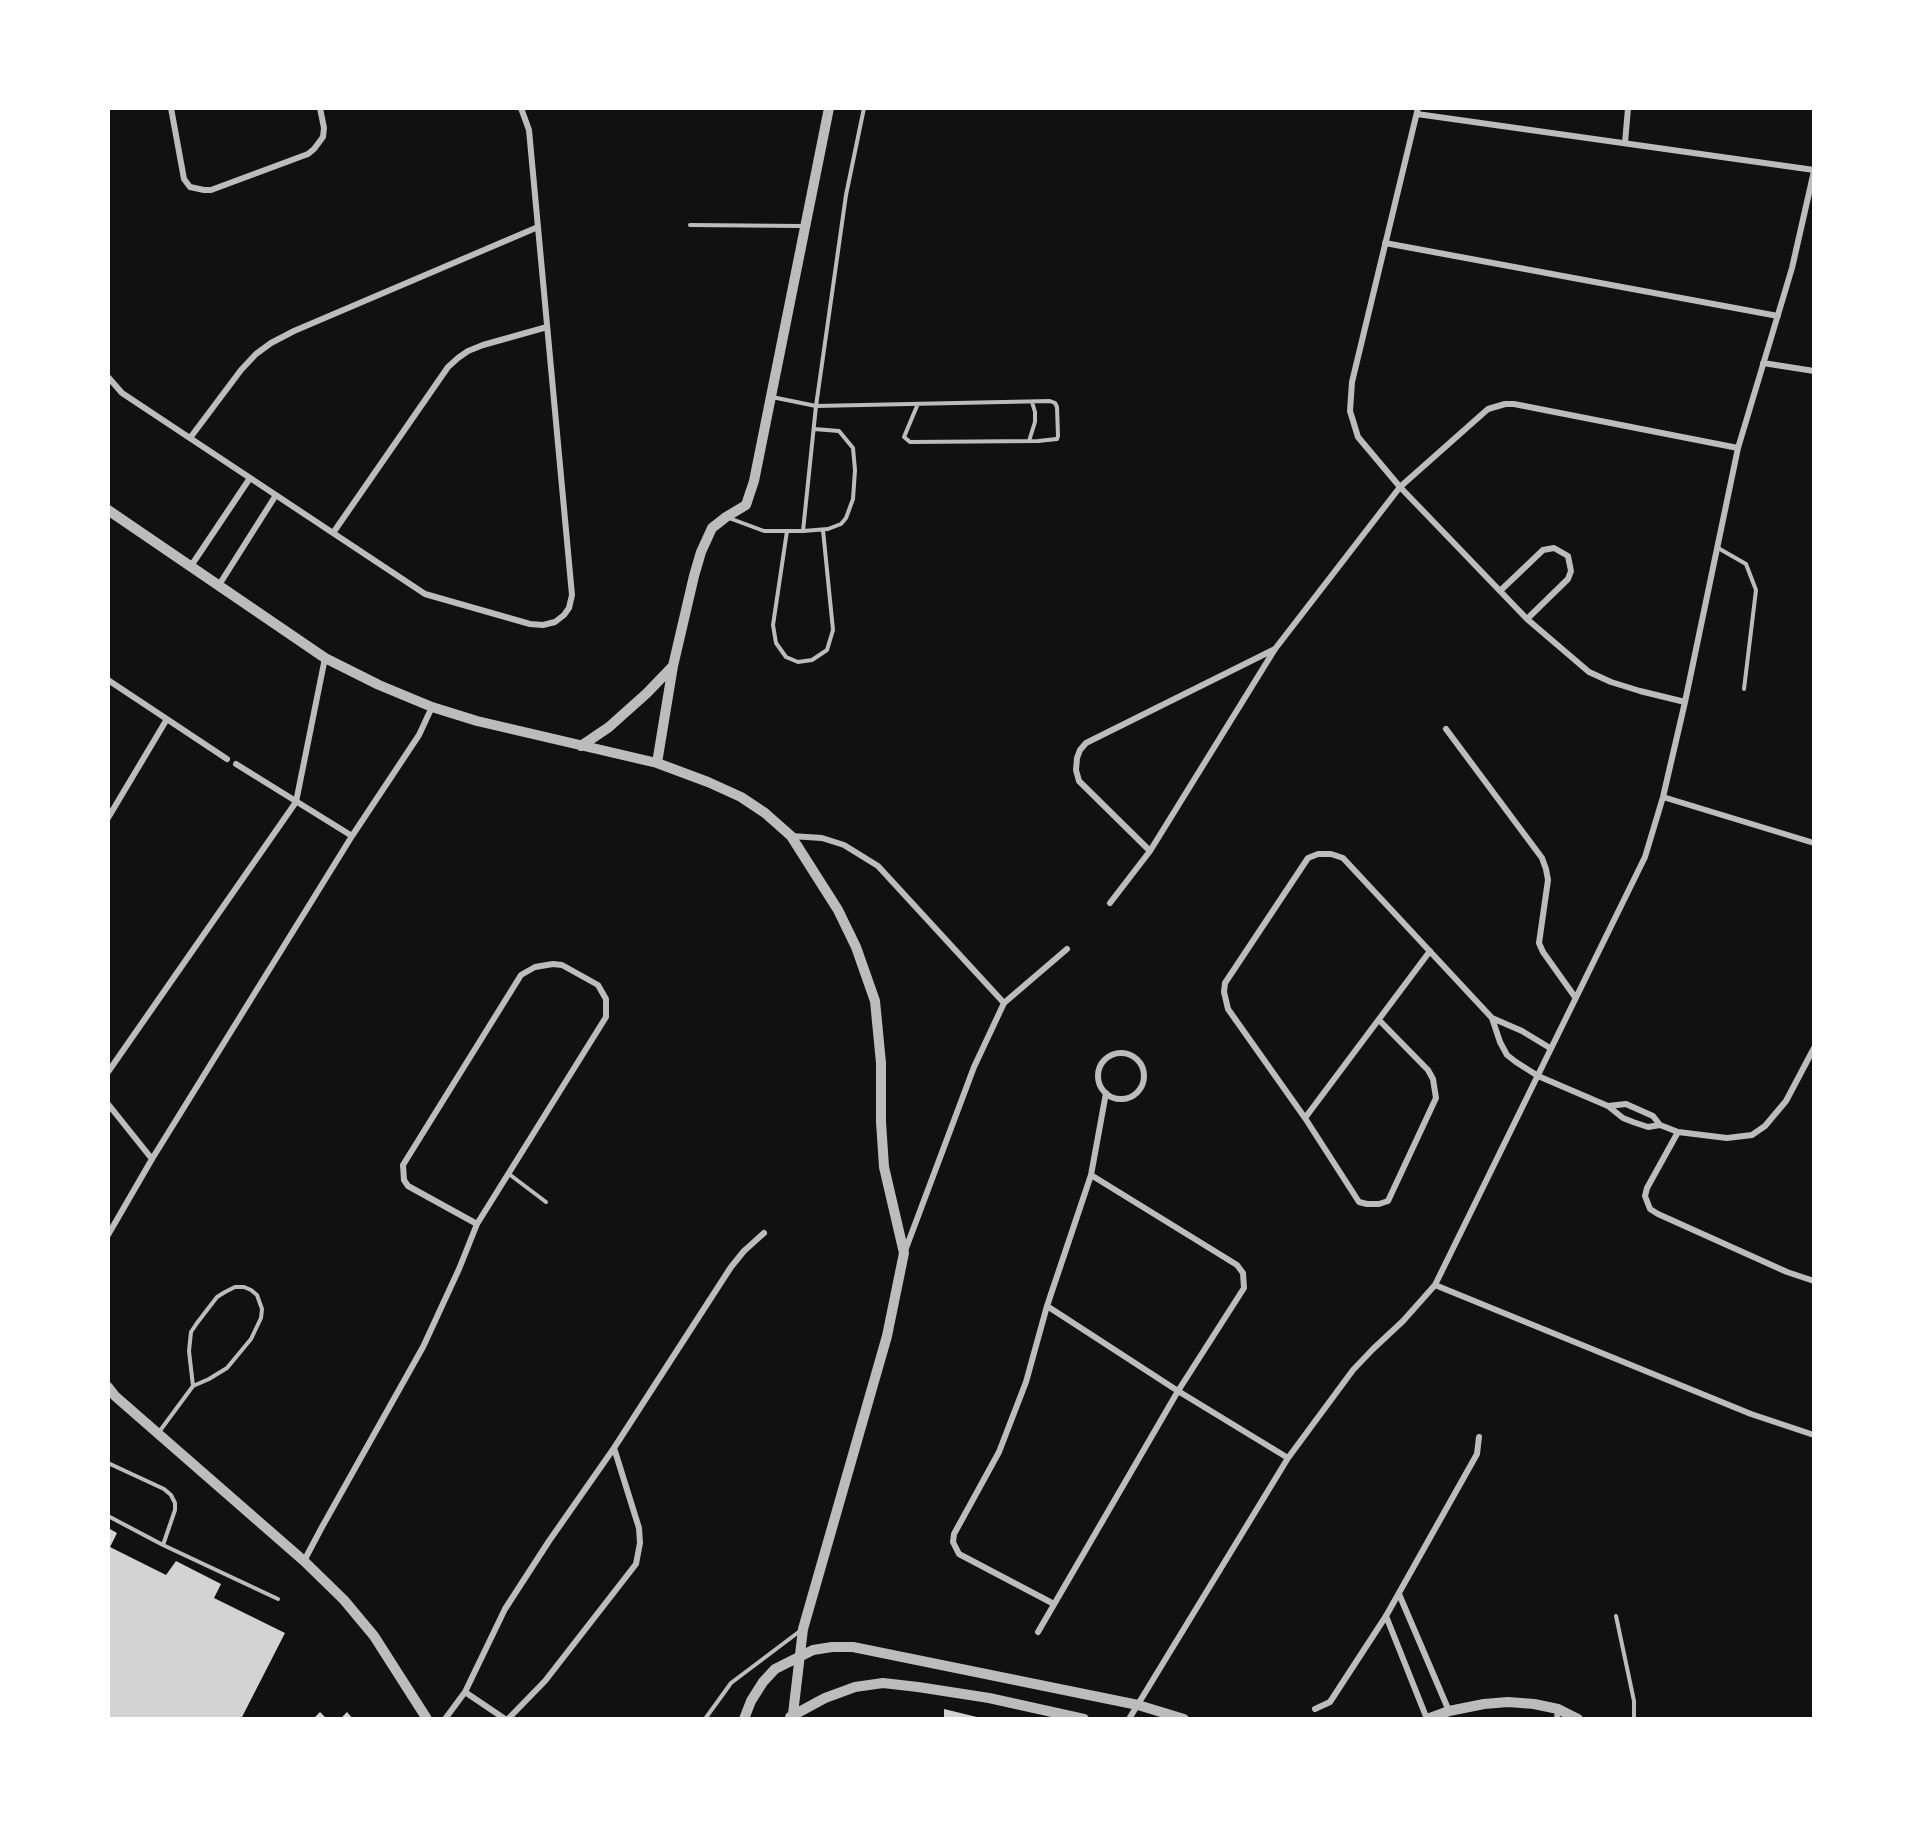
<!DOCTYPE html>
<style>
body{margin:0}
#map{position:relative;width:1922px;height:1827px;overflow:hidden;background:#111;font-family:"Libre Baskerville",serif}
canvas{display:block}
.frame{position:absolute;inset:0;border:110px solid #fff;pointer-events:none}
</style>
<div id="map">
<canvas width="1922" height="1827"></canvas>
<div class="frame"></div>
</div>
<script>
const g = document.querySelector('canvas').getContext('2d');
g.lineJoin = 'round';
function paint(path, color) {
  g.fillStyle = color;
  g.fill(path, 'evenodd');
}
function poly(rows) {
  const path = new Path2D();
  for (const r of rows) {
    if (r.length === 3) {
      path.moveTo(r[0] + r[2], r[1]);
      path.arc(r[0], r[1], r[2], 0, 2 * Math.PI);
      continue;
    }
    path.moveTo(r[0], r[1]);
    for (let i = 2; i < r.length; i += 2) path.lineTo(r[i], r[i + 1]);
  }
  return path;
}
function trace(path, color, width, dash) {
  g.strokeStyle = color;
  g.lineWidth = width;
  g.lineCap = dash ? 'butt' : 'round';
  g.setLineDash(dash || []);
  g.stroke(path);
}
const building = poly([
 [108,1528,117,1533,110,1547,166,1575,176,1561,221,1584,214,1598,285,1633,241,1719,108,1719],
 [944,1709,981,1718,981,1719,944,1719],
 [320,1712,327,1719,313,1719],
 [347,1712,353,1719,340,1719]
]);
const service = poly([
 [690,225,802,226],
 [772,397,816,406,846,195,864,108],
 [1029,441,1035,422,1035,412,1032,402],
 [729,518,764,531,803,531,816,406,1050,401,1055,403,1057,407,1058,436,1057,439,1038,441,910,442,904,437,917,406],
 [787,531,773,625,776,643,786,657,798,662,812,660,827,650,833,630,823,530],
 [803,531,828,529,841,524,846,518,853,499,855,470,853,448,839,431,814,429],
 [1718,548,1746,564,1756,590,1744,689],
 [509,1174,546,1202],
 [159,1432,193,1386,209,1379,227,1368,251,1339,261,1318,262,1309,257,1295,251,1290,244,1287,235,1287,225,1292,217,1297,197,1323,191,1332,189,1351,193,1386],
 [108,1463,164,1489,171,1495,175,1503,175,1510,163,1545,108,1516],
 [163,1545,278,1599],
 [1616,1616,1634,1701,1634,1719],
 [705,1719,731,1683,800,1631]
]);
const minor = poly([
 [171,108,184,179,190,187,204,190,211,190,308,154,314,149,323,137,324,128,320,108],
 [1418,108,1352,382,1350,411,1358,437,1400,487,1527,619,1589,672,1611,682,1640,691,1685,702],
 [1417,114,1814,170],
 [1625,143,1628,108],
 [1385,243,1778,316],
 [1763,363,1814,371],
 [108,377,122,393,425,594,530,624,543,625,555,622,564,615,569,608,572,595,529,130,521,108],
 [190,438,241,370,256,354,271,343,294,331,538,227],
 [333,533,448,367,458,358,468,351,483,345,547,327],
 [191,566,250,478],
 [219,585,276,495],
 [1500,591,1543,550,1554,548,1568,556,1571,571,1568,579,1527,619],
 [108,680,227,759],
 [1446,729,1542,858,1546,869,1548,880,1539,943,1543,952,1575,997],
 [236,764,352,836],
 [1663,797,1814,843],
 [108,818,167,719],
 [791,836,822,838,844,845,878,866,1004,1003],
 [1150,851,1079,781,1076,770,1077,758,1080,750,1086,743,1275,649],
 [1110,903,1150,851,1275,649,1400,487,1488,409,1505,404,1514,404,1738,448],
 [1492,1018,1522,1031,1550,1048],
 [1379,1020,1428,1070,1433,1079,1436,1098,1388,1201,1379,1204,1367,1204,1359,1202,1305,1118,1228,1009,1224,992,1225,983,1308,858,1318,854,1331,854,1343,858,1492,1018,1500,1042,1507,1055,1516,1062,1538,1076,1608,1106,1623,1118,1633,1122,1648,1127,1660,1125,1678,1132,1727,1138,1752,1135,1765,1126,1786,1101,1814,1048],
 [1121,1076,23],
 [108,1072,296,802,325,658],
 [108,1104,152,1159],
 [1608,1106,1626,1104,1653,1116,1660,1125],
 [1305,1118,1430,951],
 [1678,1132,1647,1188,1645,1196,1650,1209,1658,1214,1787,1272,1814,1281],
 [108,1235,152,1159,352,836,419,735,432,707],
 [905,1251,974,1067,1004,1003,1067,949],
 [1435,1285,1751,1414,1814,1435],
 [1047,1306,1178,1391,1288,1458],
 [304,1561,322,1527,423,1347,459,1269,477,1224,606,1017,606,999,598,985,562,965,553,964,535,967,521,975,403,1165,404,1180,408,1186,477,1224],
 [1399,1594,1449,1711],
 [1054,1604,959,1554,953,1542,954,1534,999,1452,1026,1382,1047,1306,1091,1175,1106,1093],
 [1386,1616,1427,1719],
 [1038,1632,1178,1391,1244,1288,1243,1273,1237,1265,1091,1175],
 [465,1692,505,1719],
 [1315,1709,1330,1702,1386,1616,1477,1454,1479,1437],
 [445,1719,465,1692,505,1609,549,1541,614,1448,731,1267,744,1251,764,1233],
 [508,1719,545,1681,636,1564,640,1543,639,1528,614,1448],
 [1129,1719,1288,1458,1353,1370,1373,1349,1403,1321,1435,1285,1645,857,1663,797,1685,702,1738,448,1792,268,1814,171],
 [1557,1719,1558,1709]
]);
const tertiary = poly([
 [108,510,325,658,379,685,432,707,477,721,657,763,708,782,741,797,765,813,791,836,838,910,856,947,875,1001,881,1063,881,1122,884,1167,904,1253,887,1336,803,1629,793,1714],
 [581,746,609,727,647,693,673,666],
 [657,763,673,666,694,576,701,552,712,528,726,517,746,505,754,481,829,108],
 [108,1387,115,1396,304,1561,344,1600,374,1636,427,1719],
 [790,1717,825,1698,855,1687,883,1683,918,1687,989,1698,1084,1719],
 [744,1719,751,1701,763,1682,775,1669,813,1650,832,1647,853,1647,1138,1705,1184,1719],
 [1427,1719,1449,1711,1484,1704,1508,1702,1534,1704,1558,1709,1578,1719]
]);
paint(building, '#d3d3d3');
trace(service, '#bcbcbc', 4);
trace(minor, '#bcbcbc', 6);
trace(tertiary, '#bcbcbc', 10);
</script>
